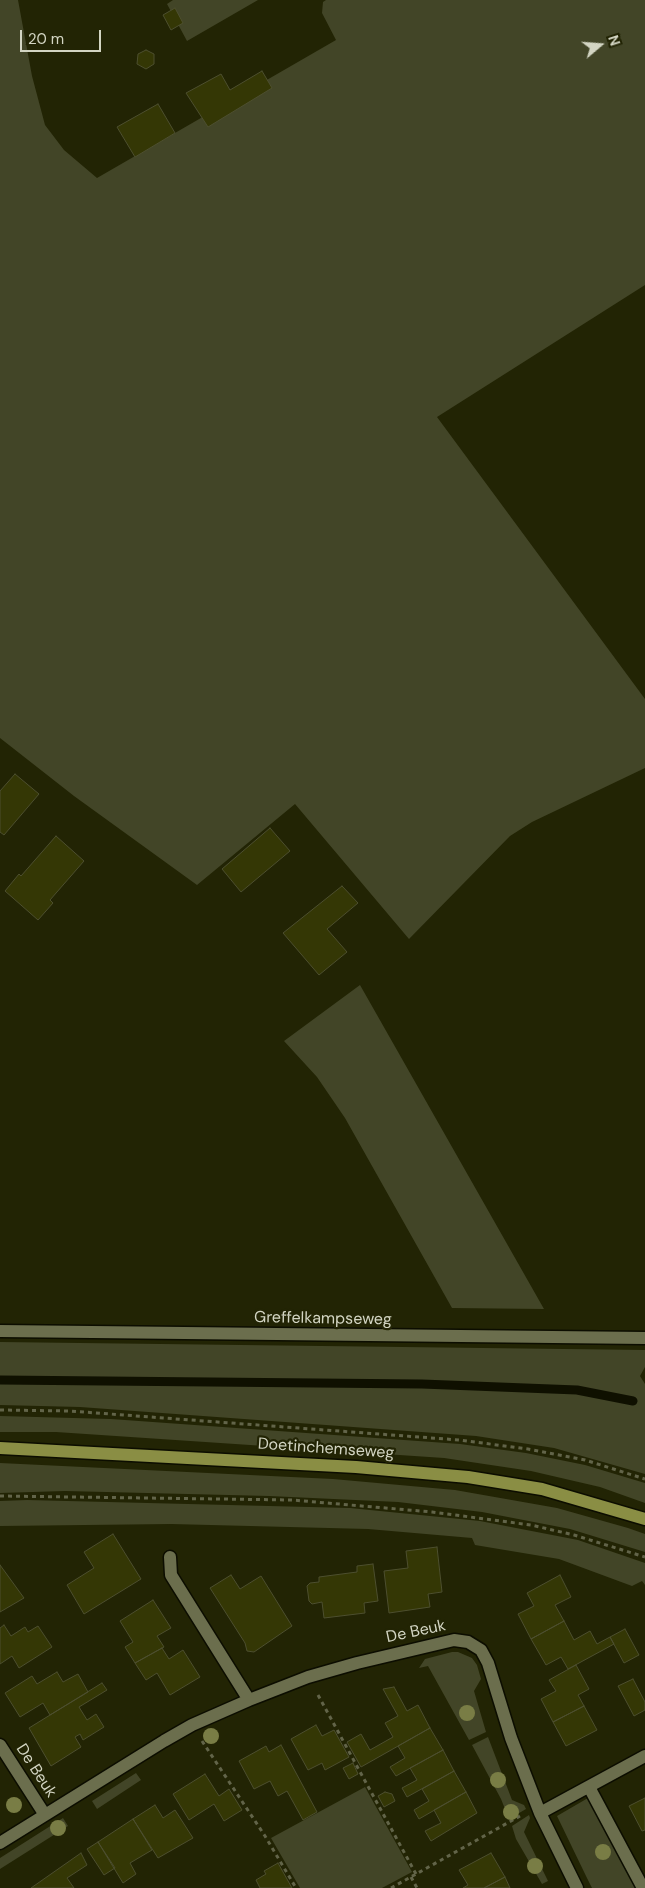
<!DOCTYPE html>
<style>
body{margin:0}
#map{position:relative;width:645px;height:1888px;overflow:hidden;background:#222404;font-family:"DM Sans",sans-serif}
canvas{display:block}
.north{position:absolute;left:575px;top:20px;width:50px;height:50px;-webkit-text-stroke:4px #222404;paint-order:stroke;rotate:72deg;font-size:14px;font-weight:700;line-height:20px;text-align:center;color:#d3d5c3}
.north::after{content:'';display:block;margin:auto;width:18px;height:22px;background:#d3d5c3;clip-path:polygon(50% 0,100% 100%,50% 72%,0 100%)}
.scale{position:absolute;left:20px;top:30px;width:81px;height:22px;box-sizing:border-box;border:2px solid #d3d5c3;border-top:0;padding-left:6px;font-size:15px;line-height:18px;white-space:nowrap;color:#d3d5c3;-webkit-text-stroke:4px #222404;paint-order:stroke}
</style>
<div id="map">
<canvas width="645" height="1888"></canvas>
<div class="north">N</div>
<div class="scale">20 m</div>
</div>
<script>
const g = document.querySelector('canvas').getContext('2d');
g.lineJoin = 'round';
function paint(path, color) {
  g.fillStyle = color;
  g.fill(path, 'evenodd');
}
function poly(rows) {
  const path = new Path2D();
  for (const r of rows) {
    path.moveTo(r[0], r[1]);
    for (let i = 2; i < r.length; i += 2) path.lineTo(r[i], r[i + 1]);
  }
  return path;
}
function trace(path, color, width, dash) {
  g.strokeStyle = color;
  g.lineWidth = width;
  g.lineCap = dash ? 'butt' : 'round';
  g.setLineDash(dash || []);
  g.stroke(path);
}
function write(font, color, halo, rows, align = 'center') {
  g.font = font + ' "DM Sans",sans-serif';
  g.lineWidth = 4.5;
  g.setLineDash([]);
  g.textBaseline = 'middle';
  g.strokeStyle = halo;
  g.fillStyle = color;
  for (const [text, x, y, turn = 0] of rows) {
    g.save();
    g.translate(x, y);
    g.rotate((+turn || 0) * Math.PI / 180);
    g.textAlign = isNaN(turn) ? turn : align;
    if (halo) g.strokeText(text, 0, 0);
    g.fillText(text, 0, 0);
    g.restore();
  }
}
const green = poly([
 [0,0,18,0,32,76,45,125,64,150,97,178,336,40,322,13,323,2,326,0,645,0,645,285,437,417,645,699,645,768,532,822,510,836,409,939,295,804,197,885,74,796,0,738],
 [173,0,258,0,187,41,167,4],
 [360,985,544,1309,452,1308,345,1118,317,1077,284,1041],
 [0,1342,645,1350,645,1367,640,1376,645,1384,645,1474,554,1448,476,1436,80,1407,0,1405],
 [0,1416,111,1419,460,1444,526,1453,585,1465,645,1483,645,1503,600,1487,531,1471,444,1458,56,1432,0,1432],
 [0,1463,333,1479,455,1490,557,1508,628,1528,645,1534,645,1552,570,1529,482,1512,398,1502,269,1496,65,1491,0,1493],
 [27,1500,350,1508,480,1521,578,1540,645,1563,645,1585,642,1581,632,1586,559,1559,475,1545,472,1538,368,1529,171,1524,0,1526,0,1501],
 [452,1652,458,1652,472,1658,477,1665,481,1679,474,1691,486,1732,469,1740,428,1666,419,1668,425,1659],
 [488,1737,512,1800,524,1805,526,1809,509,1819,501,1799,472,1745],
 [136,1773,141,1780,97,1809,92,1801],
 [365,1787,412,1872,382,1888,300,1888,271,1838],
 [588,1798,637,1888,592,1888,586,1876,557,1816],
 [529,1815,530,1818,524,1832,548,1881,542,1884,516,1839,512,1826],
 [63,1818,68,1826,0,1869,0,1858]
]);
const stream = poly([
 [0,1380,422,1384,577,1390,633,1401]
]);
const building = poly([
 [175,8,183,23,171,30,163,15,175,8],
 [146,50,154,54,154,64,146,69,137,64,138,54,146,50],
 [262,71,272,88,208,127,186,93,221,74,230,90,262,71],
 [158,104,175,133,135,157,117,127,158,104],
 [15,774,39,794,4,835,0,832,0,791,15,774],
 [270,828,290,851,241,892,222,869,270,828],
 [56,836,84,861,50,900,53,903,38,920,5,891,19,874,21,876,56,836],
 [342,886,358,903,327,929,347,952,319,975,283,933,342,886],
 [113,1534,141,1579,84,1614,67,1585,94,1568,84,1552,113,1534],
 [437,1547,442,1592,428,1594,430,1607,389,1613,384,1571,408,1568,406,1551,437,1547],
 [373,1564,378,1601,364,1603,365,1613,324,1618,322,1602,312,1604,309,1601,307,1586,310,1583,319,1582,319,1577,357,1572,357,1566,373,1564],
 [0,1565,24,1598,0,1612,0,1565],
 [231,1575,240,1589,261,1576,292,1626,254,1652,247,1651,245,1643,210,1588,231,1575],
 [560,1575,571,1597,555,1605,564,1621,531,1639,518,1614,534,1606,527,1593,560,1575],
 [153,1600,171,1628,157,1636,164,1647,135,1663,125,1647,133,1642,120,1621,153,1600],
 [564,1621,574,1640,590,1631,597,1644,610,1637,614,1644,568,1669,561,1657,546,1665,531,1639,564,1621],
 [4,1625,11,1636,25,1627,28,1632,38,1626,52,1647,19,1668,12,1656,0,1664,0,1628,4,1625],
 [625,1629,639,1655,624,1663,610,1637,625,1629],
 [162,1648,169,1659,183,1650,200,1677,170,1695,157,1673,146,1680,135,1663,162,1648],
 [576,1665,589,1689,578,1695,584,1706,553,1722,541,1699,556,1691,549,1680,576,1665],
 [57,1672,63,1682,78,1674,88,1692,50,1715,43,1703,20,1717,5,1693,32,1676,37,1684,57,1672],
 [633,1679,645,1702,645,1710,634,1716,618,1686,633,1679],
 [102,1683,107,1690,79,1707,87,1720,96,1714,104,1727,83,1740,80,1734,75,1737,81,1747,51,1766,29,1728,102,1683],
 [394,1687,407,1711,418,1705,430,1728,361,1767,347,1742,361,1734,370,1750,393,1737,385,1723,398,1716,383,1689,394,1687],
 [584,1706,597,1730,566,1746,553,1722,584,1706],
 [316,1725,322,1736,334,1730,349,1757,325,1770,322,1763,308,1770,291,1739,316,1725],
 [430,1728,443,1750,396,1776,390,1767,405,1758,398,1746,430,1728],
 [281,1745,317,1812,303,1820,287,1791,278,1796,270,1781,254,1789,239,1761,266,1746,269,1752,281,1745],
 [443,1750,454,1771,407,1797,402,1788,417,1780,410,1768,443,1750],
 [353,1763,358,1774,349,1779,343,1768,353,1763],
 [454,1771,466,1792,419,1819,414,1810,429,1801,422,1789,454,1771],
 [205,1774,219,1796,229,1789,242,1810,224,1821,214,1804,189,1820,173,1794,205,1774],
 [385,1792,392,1794,395,1801,384,1807,378,1796,385,1792],
 [466,1792,477,1813,431,1841,425,1831,441,1823,434,1810,466,1792],
 [645,1798,645,1830,642,1831,629,1806,645,1798],
 [155,1805,163,1818,175,1810,193,1838,158,1858,133,1819,155,1805],
 [133,1819,152,1850,130,1863,136,1874,123,1883,98,1842,133,1819],
 [98,1842,115,1868,104,1875,87,1849,98,1842],
 [81,1853,87,1865,67,1878,74,1888,31,1888,81,1853],
 [491,1853,505,1877,484,1888,463,1888,468,1885,459,1870,491,1853],
 [278,1863,292,1888,260,1888,256,1880,266,1874,264,1871,278,1863],
 [505,1877,510,1888,484,1888,505,1877]
]);
const path = poly([
 [0,1410,70,1411,459,1440,528,1449,585,1460,645,1479],
 [0,1496,292,1500,432,1512,531,1525,574,1535,645,1557],
 [318,1695,416,1874],
 [202,1741,265,1836,296,1888],
 [411,1877,417,1888],
 [391,1888,520,1816]
]);
const minor = poly([
 [0,1331,645,1338],
 [170,1557,171,1575,249,1700],
 [0,1745,45,1815],
 [589,1787,643,1888],
 [540,1813,645,1756],
 [0,1843,164,1741,192,1725,249,1700,308,1677,357,1663,454,1640,468,1642,481,1650,488,1663,511,1738,540,1813,577,1888]
]);
const major = poly([
 [0,1448,356,1467,468,1477,542,1489,645,1519]
]);
const trees = [
 [467,1713],
 [211,1736],
 [498,1780],
 [14,1805],
 [511,1812],
 [58,1828],
 [603,1852],
 [535,1866]
];
const streetNames = [
 ["Greffelkampseweg",323,1319,1],
 ["Doetinchemseweg",326,1449,4],
 ["De Beuk",416,1632,-12],
 ["De Beuk",36,1771,57]
];
paint(green, '#424527');
trace(stream, '#0f1000', 9);
paint(building, '#343705');
trace(building, '#4d4f2f', 1);
trace(minor, '#0c0d00', 15);
trace(major, '#0c0d00', 15);
trace(path, '#626449', 3, [4, 4]);
trace(minor, '#6b6e4d', 12);
trace(major, '#8a8e44', 12);
g.fillStyle = '#797d45';
for (const [x, y] of trees) {
  g.beginPath();
  g.arc(x, y, 8, 0, 2 * Math.PI);
  g.fill();
}
write('16px', '#d3d5c3', '#222404', streetNames);
</script>
